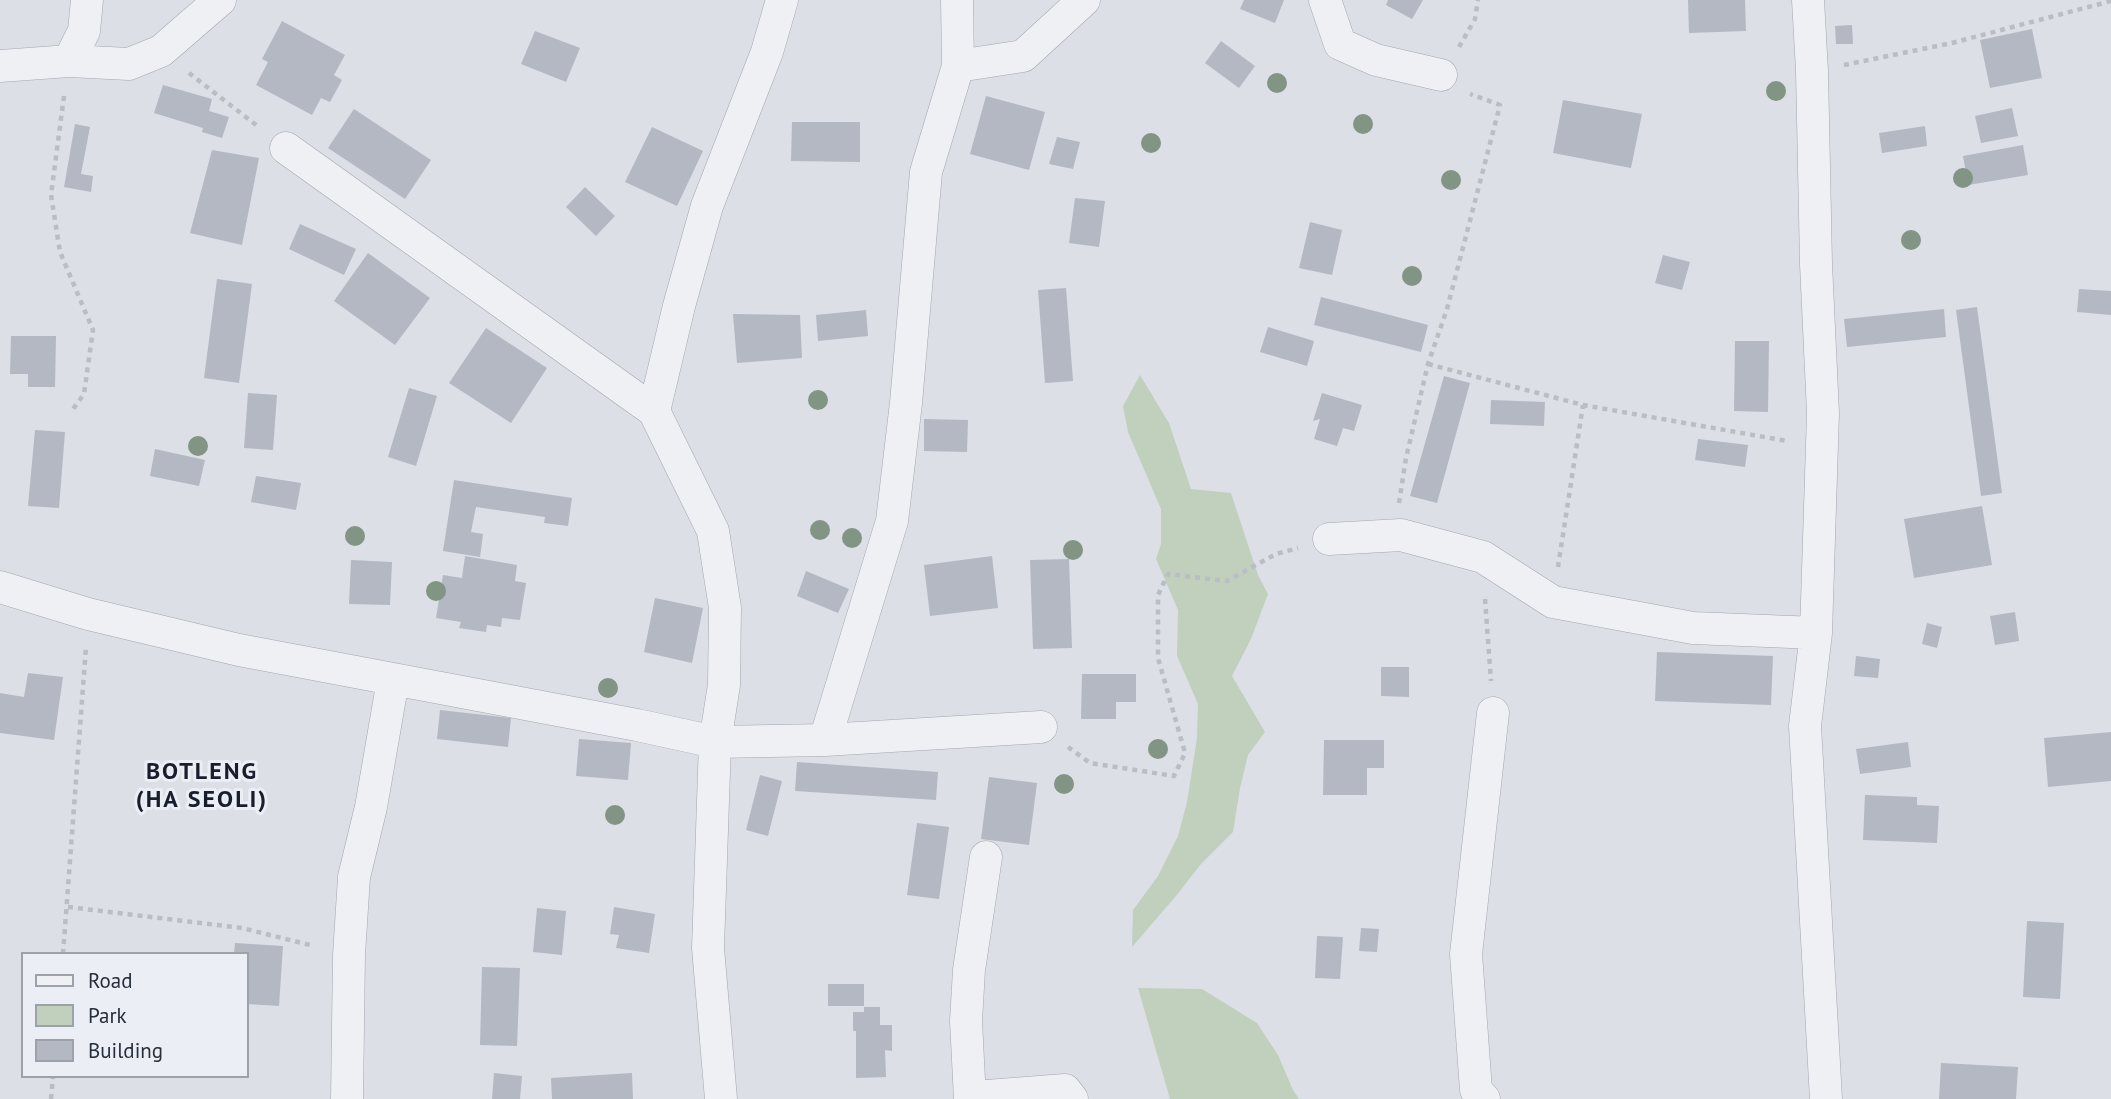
<!DOCTYPE html>
<style>
body{margin:0}
#map{position:relative;width:2111px;height:1099px;overflow:hidden;background:#dcdfe6;font-family:"PT Sans",sans-serif}
canvas{display:block}
.legend{position:absolute;left:21px;top:952px;width:228px;height:126px;box-sizing:border-box;background:#ebeef4;border:2px solid #9ca1aa;margin:0;padding:9px 12px;list-style:none;font-size:21px;color:#262d3b}
.legend li{display:flex;align-items:center;gap:14px;height:35px}
.legend b{width:35px;border:2px solid #9ca1aa}
</style>
<div id="map">
<canvas width="2111" height="1099"></canvas>
<ul class="legend">
<li><b style="height:9px;background:#eef0f4"></b>Road</li>
<li><b style="height:19px;background:#c1d0bd"></b>Park</li>
<li><b style="height:19px;background:#b3b8c2"></b>Building</li>
</ul>
</div>
<script>
const g = document.querySelector('canvas').getContext('2d');
g.lineJoin = 'round';
function paint(path, color) {
  g.fillStyle = color;
  g.fill(path, 'evenodd');
}
function poly(rows) {
  const path = new Path2D();
  for (const r of rows) {
    path.moveTo(r[0], r[1]);
    for (let i = 2; i < r.length; i += 2) path.lineTo(r[i], r[i + 1]);
  }
  return path;
}
function trace(path, color, width, dash) {
  g.strokeStyle = color;
  g.lineWidth = width;
  g.lineCap = dash ? 'butt' : 'round';
  g.setLineDash(dash || []);
  g.stroke(path);
}
function write(font, color, halo, rows, align = 'center') {
  g.font = font + ' "PT Sans",sans-serif';
  g.lineWidth = 6;
  g.setLineDash([]);
  g.textBaseline = 'middle';
  g.strokeStyle = halo;
  g.fillStyle = color;
  for (const [text, x, y, turn = 0] of rows) {
    g.save();
    g.translate(x, y);
    g.rotate((+turn || 0) * Math.PI / 180);
    g.textAlign = isNaN(turn) ? turn : align;
    if (halo) g.strokeText(text, 0, 0);
    g.fillText(text, 0, 0);
    g.restore();
  }
}
const green = poly([
 [1140,375,1169,423,1191,489,1231,493,1258,575,1268,594,1251,639,1232,676,1265,732,1248,755,1240,788,1233,832,1201,864,1176,896,1132,947,1133,910,1158,876,1178,836,1187,802,1197,738,1198,704,1177,656,1178,610,1156,559,1161,544,1161,509,1128,432,1123,406],
 [1138,988,1202,989,1257,1023,1278,1055,1293,1090,1299,1099,1170,1099]
]);
const building = poly([
 [1244,0,1284,0,1275,23,1240,9],
 [1388,0,1423,0,1412,19,1386,5],
 [1688,0,1745,0,1746,31,1689,33],
 [282,21,345,55,334,75,342,80,330,102,321,98,312,115,256,85,268,62,262,59],
 [1852,25,1853,44,1836,44,1835,26],
 [2032,29,2042,78,1990,88,1980,40],
 [535,31,580,48,566,82,521,64],
 [1221,41,1255,66,1239,88,1205,63],
 [163,85,212,99,209,111,229,117,222,138,202,132,203,128,154,113],
 [986,96,1045,112,1029,170,970,154],
 [1563,100,1642,114,1631,168,1553,153],
 [2012,108,2018,136,1981,143,1975,116],
 [354,109,431,160,405,199,328,148],
 [792,122,860,122,860,162,791,161],
 [75,124,90,127,81,174,93,176,91,192,64,187],
 [1925,126,1927,146,1882,153,1879,133],
 [652,127,703,151,677,206,625,182],
 [1057,137,1080,142,1073,169,1049,164],
 [2023,145,2028,175,1968,185,1963,156],
 [212,150,259,158,242,245,190,233],
 [585,187,615,216,596,236,566,207],
 [1075,198,1105,201,1099,247,1069,243],
 [1310,222,1342,230,1332,275,1299,268],
 [300,224,356,249,344,275,289,249],
 [368,253,430,298,395,345,334,301],
 [1663,255,1690,262,1682,290,1655,283],
 [217,279,252,284,239,383,204,378],
 [1066,288,1073,381,1045,383,1038,290],
 [2079,289,2111,291,2111,315,2077,312],
 [1321,297,1428,325,1421,352,1314,325],
 [1977,307,2002,493,1981,496,1956,310],
 [1944,309,1946,337,1847,347,1844,319],
 [866,310,868,336,818,341,816,315],
 [733,314,800,315,802,358,737,363],
 [1268,327,1314,341,1307,366,1260,352],
 [486,328,547,368,511,423,449,383],
 [11,336,56,336,55,387,28,387,28,374,10,374],
 [1735,341,1769,341,1768,412,1734,411],
 [1444,376,1470,383,1437,503,1410,496],
 [409,388,437,396,416,466,388,457],
 [248,393,277,395,273,450,244,448],
 [1322,393,1362,405,1354,431,1343,428,1337,446,1314,439,1320,419,1313,421],
 [1491,400,1545,402,1544,426,1490,424],
 [924,419,968,420,967,452,924,451],
 [35,430,65,432,59,508,28,506],
 [1698,439,1748,445,1745,467,1695,460],
 [155,449,205,460,199,486,150,476],
 [256,476,301,483,296,510,251,502],
 [454,480,572,498,568,526,544,523,545,517,476,507,471,532,483,534,480,557,443,551],
 [1982,506,1992,565,1914,578,1904,519],
 [465,556,517,565,515,581,526,583,520,620,502,618,501,627,487,625,486,632,459,628,461,622,436,618,443,575,462,578],
 [992,556,998,608,930,616,924,565],
 [1069,559,1072,648,1033,649,1030,560],
 [351,560,392,562,390,605,349,604],
 [806,571,849,589,838,613,797,596],
 [655,598,703,608,692,663,644,652],
 [2015,612,2019,641,1995,645,1990,616],
 [1927,623,1942,627,1937,648,1922,644],
 [1657,652,1773,656,1771,705,1655,701],
 [1856,656,1880,659,1878,678,1854,676],
 [1381,667,1409,667,1409,697,1381,696],
 [28,673,63,677,54,740,0,733,0,693,24,697],
 [1082,674,1136,674,1136,702,1116,702,1116,719,1081,719],
 [440,710,511,718,508,747,437,739],
 [2111,732,2111,781,2048,787,2044,738],
 [579,739,631,743,628,780,576,776],
 [1324,740,1384,740,1384,768,1367,768,1367,795,1323,795],
 [1908,742,1911,767,1860,774,1856,749],
 [797,762,938,772,936,800,795,791],
 [760,775,782,781,768,836,746,830],
 [989,777,1037,783,1029,845,981,839],
 [1865,795,1917,797,1917,805,1939,806,1937,843,1863,840],
 [917,823,949,827,939,899,907,895],
 [614,907,655,914,649,953,616,948,619,935,610,934],
 [537,908,566,911,562,955,533,952],
 [2027,921,2064,923,2060,999,2023,997],
 [1361,928,1379,929,1377,952,1359,951],
 [1317,936,1343,937,1340,979,1315,978],
 [235,943,283,946,279,1006,247,1004,247,954,234,954],
 [482,967,520,968,517,1046,480,1045],
 [828,984,864,984,864,1006,828,1006],
 [864,1007,880,1007,880,1025,892,1025,892,1051,885,1050,886,1077,856,1078,856,1031,853,1031,853,1012,864,1012],
 [1941,1063,2018,1067,2016,1099,1939,1099],
 [494,1073,522,1076,520,1099,492,1099],
 [632,1073,633,1099,552,1099,551,1078]
]);
const path = poly([
 [1459,47,1475,19,1478,0],
 [1844,65,1952,43,2111,1],
 [189,73,260,128],
 [64,96,51,195,60,252,93,330,84,394,73,409],
 [1428,364,1583,405,1787,441],
 [1399,503,1406,458,1428,364,1447,309,1500,105,1470,94],
 [1558,567,1583,405],
 [1485,599,1491,681],
 [1068,747,1090,763,1174,776,1185,753,1158,658,1158,595,1168,574,1227,581,1276,554,1298,548],
 [68,907,242,928,314,946],
 [63,954,86,647],
 [51,1099,53,1076]
]);
const street = poly([
 [1325,0,1340,44,1376,60,1441,75],
 [1808,0,1812,71,1816,264,1823,413,1816,633,1805,726,1826,1099],
 [69,61,84,31,87,0],
 [0,66,69,61,129,64,161,51,220,0],
 [958,66,1023,56,1084,0],
 [286,148,654,411],
 [1329,539,1401,535,1483,557,1553,602,1693,628,1816,633],
 [0,587,88,614,239,650,637,725,715,742,825,740,1041,727],
 [825,740,892,521,906,403,926,172,958,66,957,0],
 [347,1099,349,955,354,877,371,807,393,680],
 [721,1099,708,948,715,742,724,685,725,608,713,531,654,411,679,306,707,206,767,52,782,0],
 [970,1099,966,1021,969,970,986,857],
 [974,1099,987,1096,1065,1090,1072,1099],
 [1484,1099,1476,1090,1466,954,1493,713]
]);
const trees = [
 [1277,83],
 [1776,91],
 [1363,124],
 [1151,143],
 [1963,178],
 [1451,180],
 [1911,240],
 [1412,276],
 [818,400],
 [198,446],
 [820,530],
 [355,536],
 [852,538],
 [1073,550],
 [436,591],
 [608,688],
 [1158,749],
 [1064,784],
 [615,815]
];
const districtNames = [
 ["BOTLENG",202,772],
 ["(HA SEOLI)",202,800]
];
paint(green, '#c1d0bd');
paint(building, '#b3b8c2');
trace(street, '#a2a6af', 33);
trace(path, '#babdc4', 4.5, [5, 5]);
trace(street, '#eef0f4', 32);
g.fillStyle = '#829484';
for (const [x, y] of trees) {
  g.beginPath();
  g.arc(x, y, 10, 0, 2 * Math.PI);
  g.fill();
}
g.letterSpacing = '2px';
write('bold 24px', '#181e2c', '#ebeef4', districtNames);
g.letterSpacing = '0px';
</script>
